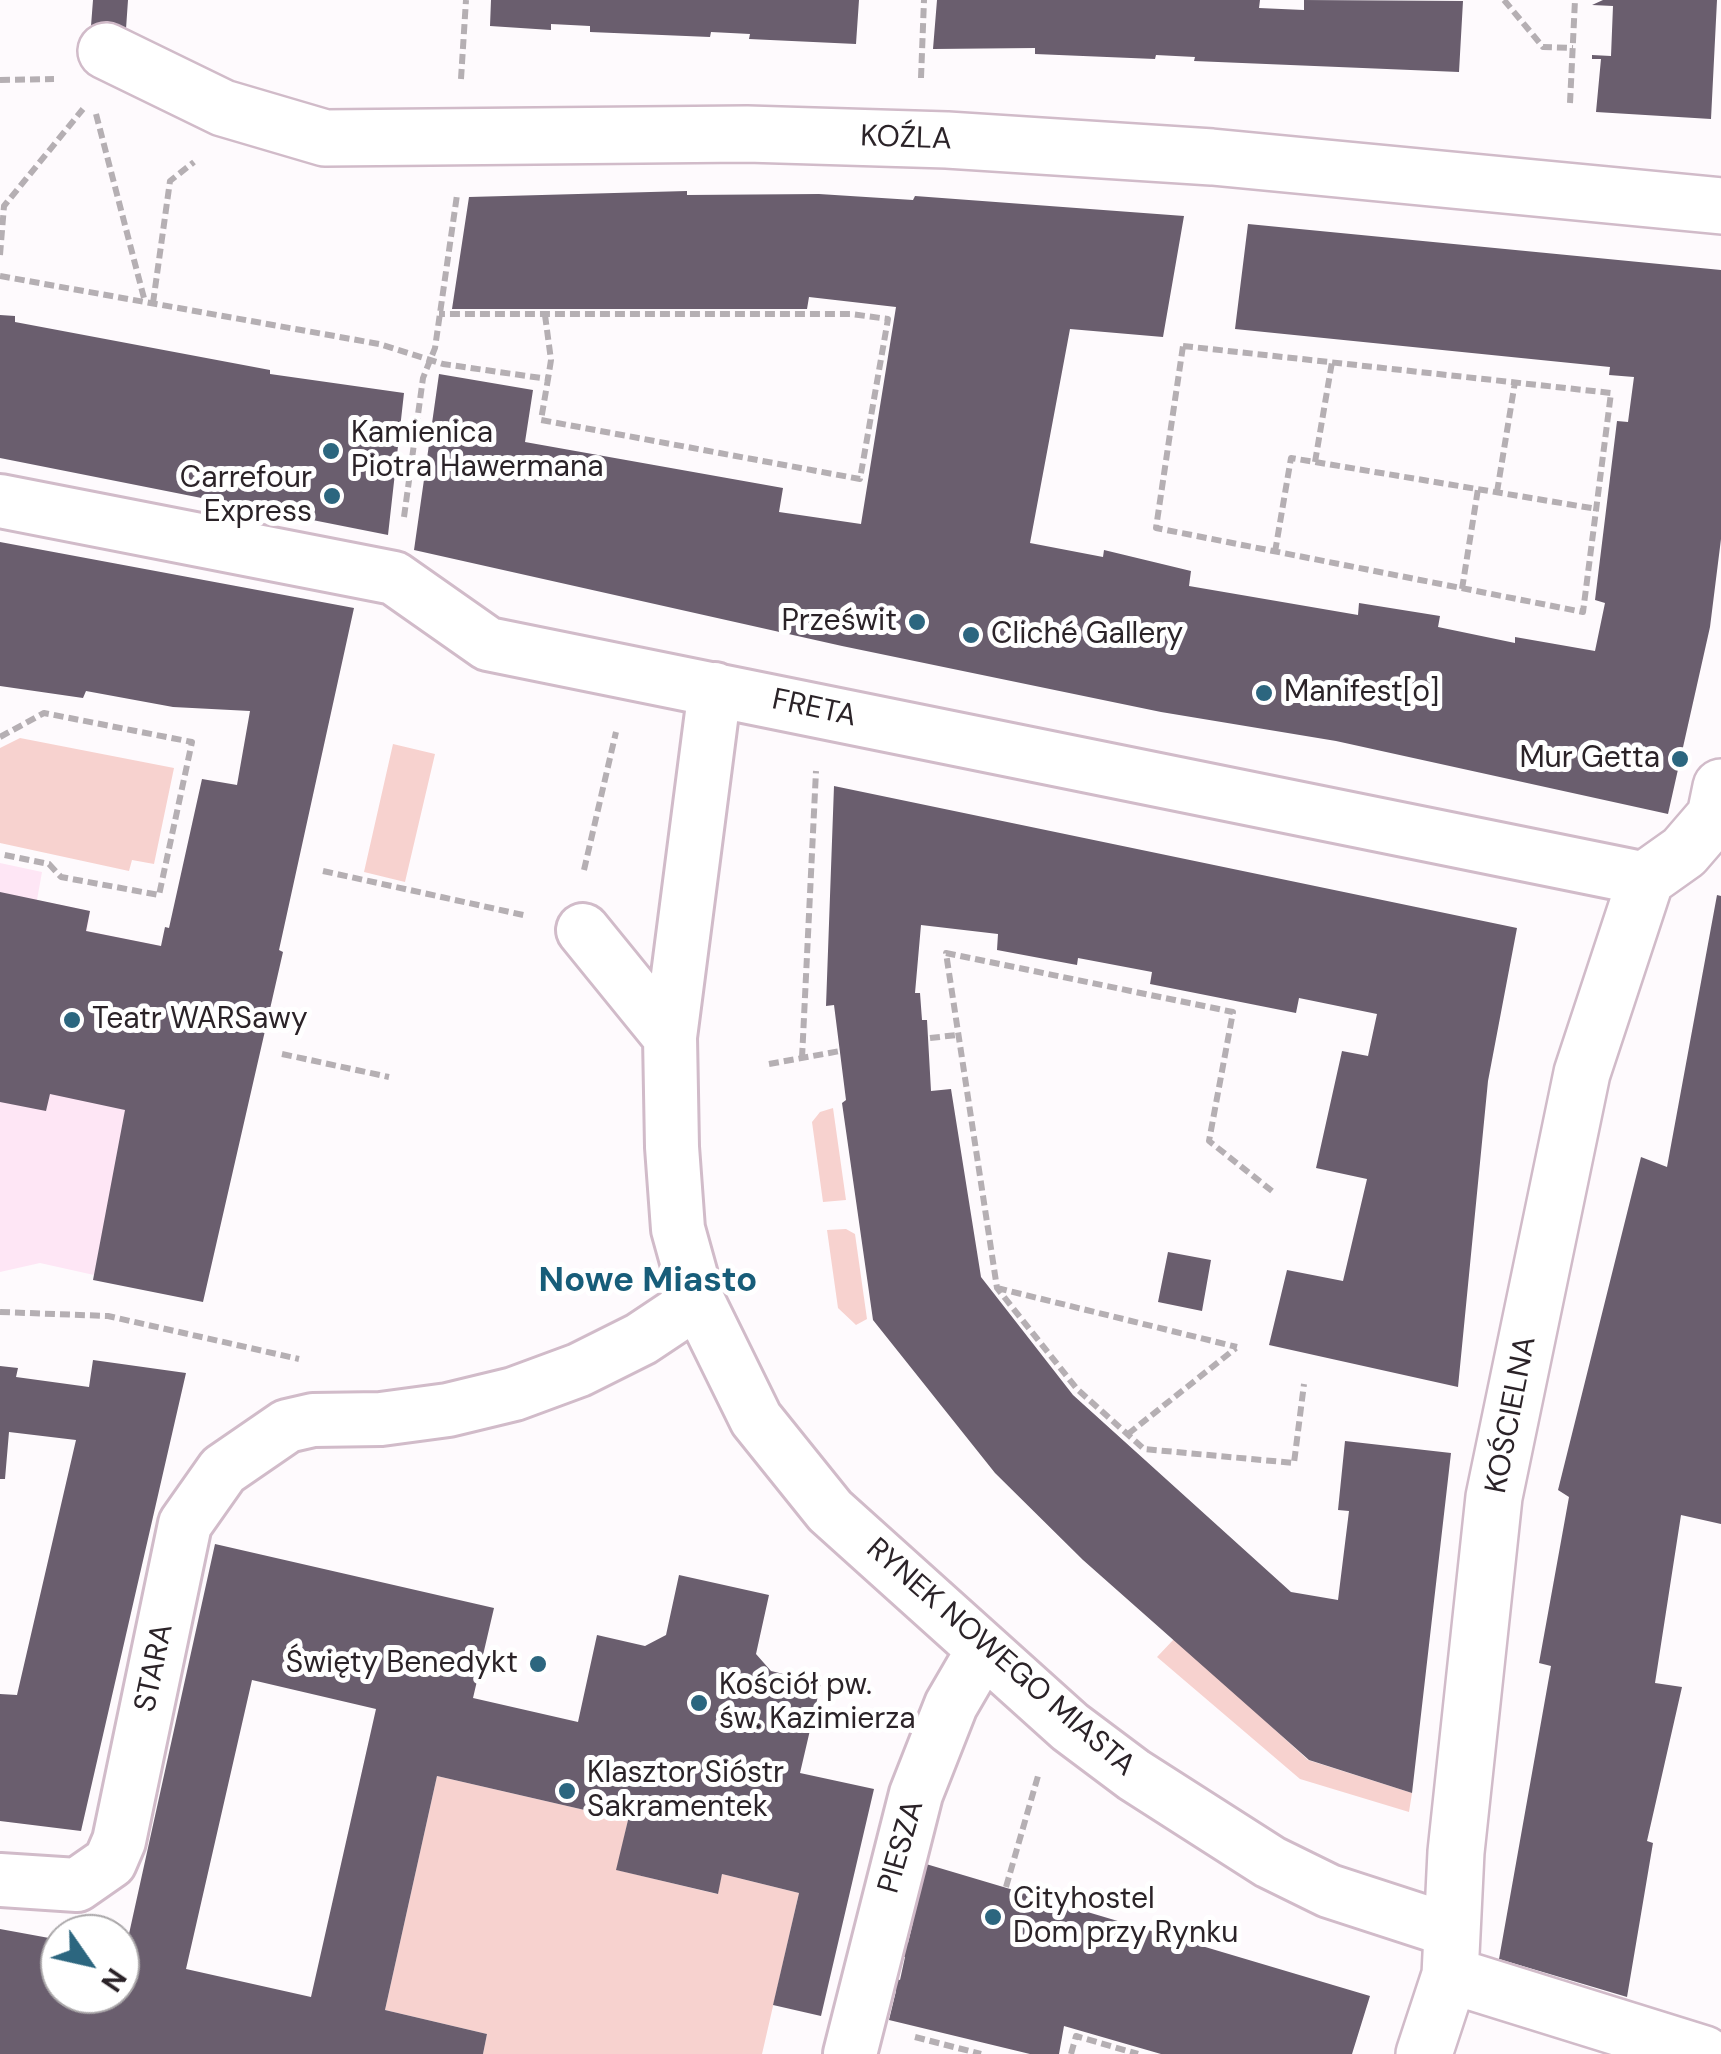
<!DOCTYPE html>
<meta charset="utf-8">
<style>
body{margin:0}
#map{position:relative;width:1721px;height:2054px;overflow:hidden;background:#fefafd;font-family:"DM Sans",sans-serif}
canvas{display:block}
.north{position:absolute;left:40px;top:1914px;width:100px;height:100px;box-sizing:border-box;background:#fff;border:2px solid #aaa7a9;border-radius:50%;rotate:124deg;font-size:28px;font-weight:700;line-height:40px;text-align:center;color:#2b2328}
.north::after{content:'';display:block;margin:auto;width:35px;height:45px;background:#2c667f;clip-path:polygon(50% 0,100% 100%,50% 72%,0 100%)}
</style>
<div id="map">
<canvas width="1721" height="2054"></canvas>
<div class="north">N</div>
</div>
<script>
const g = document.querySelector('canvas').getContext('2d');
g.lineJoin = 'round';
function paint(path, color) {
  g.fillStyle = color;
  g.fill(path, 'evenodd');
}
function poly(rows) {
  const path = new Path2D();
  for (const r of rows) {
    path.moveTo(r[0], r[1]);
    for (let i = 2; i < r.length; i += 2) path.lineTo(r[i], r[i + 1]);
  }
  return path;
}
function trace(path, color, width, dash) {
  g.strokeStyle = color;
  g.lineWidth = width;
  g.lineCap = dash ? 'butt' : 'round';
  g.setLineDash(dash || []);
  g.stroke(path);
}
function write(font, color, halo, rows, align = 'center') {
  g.font = font + ' "DM Sans",sans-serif';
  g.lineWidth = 10;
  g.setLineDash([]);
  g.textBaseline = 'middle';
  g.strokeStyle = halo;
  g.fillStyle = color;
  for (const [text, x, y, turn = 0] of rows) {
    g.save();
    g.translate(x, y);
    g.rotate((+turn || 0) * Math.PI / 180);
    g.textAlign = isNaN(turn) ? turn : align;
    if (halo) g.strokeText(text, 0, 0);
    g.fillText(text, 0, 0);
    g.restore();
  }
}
const built = poly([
 [0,863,42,872,37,900,90,911,87,931,161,946,94,1275,40,1263,0,1272]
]);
const green = poly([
 [20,738,174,768,154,864,132,860,129,871,0,843,0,748],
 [393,744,435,754,405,882,364,872],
 [833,1108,846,1200,823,1202,812,1122,820,1112],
 [846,1229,855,1234,867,1319,856,1325,838,1308,827,1230],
 [1175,1638,1308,1760,1412,1793,1409,1812,1300,1779,1157,1657],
 [437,1776,628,1820,617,1870,717,1894,722,1874,799,1893,762,2054,483,2054,487,2034,385,2010]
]);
const building = poly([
 [93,0,128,0,126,29,91,26],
 [491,0,859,0,856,44,749,39,750,34,711,32,710,37,590,32,590,26,551,24,551,30,490,26],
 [937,0,1260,0,1259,8,1304,10,1304,0,1463,1,1459,72,1194,61,1195,57,1156,55,1155,59,1035,54,1035,48,933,49],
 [1603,0,1717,0,1711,119,1596,112,1601,59,1592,59,1592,55,1611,56,1613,6,1592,5],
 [687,191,687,195,819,194,913,200,915,196,1184,216,1163,337,1070,329,1030,543,1103,557,1104,550,1191,571,1189,586,1358,615,1359,603,1440,616,1438,627,1515,643,1515,637,1595,651,1605,603,1595,600,1617,421,1628,422,1634,377,1609,375,1610,367,1235,329,1248,224,1721,270,1721,539,1710,627,1668,814,1336,741,1161,712,842,646,414,550,439,374,533,390,525,442,783,488,779,512,861,524,896,307,809,297,807,309,452,309,469,197],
 [0,315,15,316,15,322,270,370,270,374,404,393,388,535,0,458],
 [0,542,354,608,279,950,283,952,203,1302,93,1280,125,1110,50,1094,46,1111,0,1102,0,892,90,911,86,931,161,946,165,927,169,928,202,779,237,785,250,711,173,707,86,691,83,698,0,686],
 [834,786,1517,928,1488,1081,1458,1387,1269,1345,1287,1270,1343,1281,1367,1179,1316,1168,1342,1051,1368,1056,1377,1014,1299,998,1296,1013,1150,984,1152,972,1078,958,1077,965,997,950,998,934,921,925,915,993,920,993,922,1020,927,1020,931,1091,951,1089,981,1277,1073,1395,1291,1592,1338,1600,1349,1511,1338,1510,1345,1441,1451,1453,1412,1793,1309,1760,1083,1560,995,1473,873,1320,842,1103,846,1100,834,1005,826,1006],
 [1717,895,1721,896,1721,1524,1681,1515,1655,1683,1682,1687,1647,1841,1653,1843,1627,1997,1499,1959,1551,1666,1539,1663,1569,1497,1558,1490,1641,1157,1667,1167],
 [1168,1252,1211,1260,1202,1311,1158,1302],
 [93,1360,186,1373,81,1831,0,1821,0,1694,17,1695,76,1440,9,1432,5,1479,0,1479,0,1366,18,1368,16,1377,89,1387],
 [215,1544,494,1608,473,1698,578,1722,597,1635,645,1646,666,1635,679,1575,769,1595,756,1654,771,1671,821,1683,800,1773,874,1789,821,2016,773,2005,799,1893,722,1874,718,1894,616,1870,628,1820,437,1776,385,2010,487,2034,483,2054,0,2054,0,1929,60,1940,60,1994,120,1994,120,1951,125,1952],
 [252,1680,376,1709,311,1997,186,1969],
 [926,1864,1370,1996,1352,2054,1161,2054,1064,2026,1059,2054,1030,2054,889,2020,896,1991,891,1989,893,1978,900,1980,905,1957,899,1955,902,1941,908,1943,913,1922,907,1921,919,1893,914,1892,916,1880,922,1881]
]);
const path = poly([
 [1504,0,1543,47,1573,48],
 [921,78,924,0],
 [461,79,466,0],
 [0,80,54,79],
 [1570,103,1575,0],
 [96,114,145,302],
 [0,255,4,206,83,109],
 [0,276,379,344,443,364,548,379,541,420,860,479,888,319,851,314,439,314],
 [153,303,170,181,194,162],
 [545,315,551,360,548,379],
 [1183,346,1611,393,1583,612,1156,528,1183,346],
 [1315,462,1332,362],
 [1497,492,1515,382],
 [404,517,423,378,435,348,457,195],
 [1275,552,1291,458,1597,509],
 [1462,589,1478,489],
 [0,737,44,713,192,742,159,895,61,877,49,864,0,854],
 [584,870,616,732],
 [323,871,528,916],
 [930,1038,957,1035],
 [282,1054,389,1077],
 [802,1058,816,771],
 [769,1064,840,1051],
 [1272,1191,1209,1141,1233,1012,946,953,997,1288,1077,1389,1144,1449,1294,1463,1304,1384],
 [997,1288,1237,1347],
 [0,1312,108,1316,299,1359],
 [1128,1434,1236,1348],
 [1006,1887,1038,1776],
 [915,2037,981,2054],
 [1071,2054,1076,2036,1138,2054]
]);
const pedestrian = poly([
 [0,501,394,578,488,644,1646,879],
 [715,689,670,1037,672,1147,678,1229,698,1301,756,1419,830,1511,1070,1727,1134,1775,1270,1862,1329,1891,1452,1931],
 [583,930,670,1037],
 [0,1880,77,1885,110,1862,119,1841,185,1524,223,1470,287,1426,313,1420,381,1419,448,1410,514,1394,579,1370,641,1339,698,1301],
 [850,2054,916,1794,951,1705,983,1650]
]);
const minor = poly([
 [106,51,223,108,325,138,747,134,947,140,1212,157,1721,206],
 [1450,1975,1704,2054],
 [1424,2054,1450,1975,1456,1852,1494,1497,1582,1073,1646,879,1684,852,1715,816,1721,787]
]);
const markers = [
 [331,451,10,"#2c667f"],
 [332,496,10,"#2c667f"],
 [917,622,10,"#2c667f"],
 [971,635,10,"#2c667f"],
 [1264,693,10,"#2c667f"],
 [1680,759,10,"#2c667f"],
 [72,1020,10,"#2c667f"],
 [538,1664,10,"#2c667f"],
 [699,1703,10,"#2c667f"],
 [567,1791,10,"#2c667f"],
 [993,1917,10,"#2c667f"]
];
const streetNames = [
 ["KOŹLA",906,139,2],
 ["FRETA",814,709,12],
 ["KOŚCIELNA",1512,1415,-79],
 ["RYNEK NOWEGO MIASTA",1000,1658,41],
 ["STARA",155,1668,-78],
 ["PIESZA",902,1847,-74]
];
const poiNames = [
 ["Kamienica",351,434],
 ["Piotra Hawermana",351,468],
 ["Carrefour",312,479,"right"],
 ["Express",312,513,"right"],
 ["Prześwit",897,622,"right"],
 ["Cliché Gallery",991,635],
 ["Manifest[o]",1284,693],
 ["Mur Getta",1660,759,"right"],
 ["Teatr WARSawy",92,1020],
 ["Święty Benedykt",518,1664,"right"],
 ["Kościół pw.",719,1686],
 ["św. Kazimierza",719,1720],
 ["Klasztor Sióstr",587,1774],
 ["Sakramentek",587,1808],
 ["Cityhostel",1013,1900],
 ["Dom przy Rynku",1013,1934]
];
const quarterNames = [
 ["Nowe Miasto",648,1282]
];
paint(built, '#fee6f5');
paint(green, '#f7d2cf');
paint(building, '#6a5e6e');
trace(pedestrian, '#d1bbc9', 58);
trace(minor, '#d1bbc9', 60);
trace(path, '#b5afb3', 6, [10, 5]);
trace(pedestrian, '#fff', 52);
trace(minor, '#fff', 55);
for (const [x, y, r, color] of markers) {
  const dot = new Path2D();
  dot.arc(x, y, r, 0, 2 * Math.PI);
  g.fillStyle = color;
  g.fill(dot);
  trace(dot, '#fff', 4);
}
write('30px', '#2b2328', '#fff', streetNames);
write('30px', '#2b2328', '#fff', poiNames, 'left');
write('bold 35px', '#175d79', '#fff', quarterNames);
</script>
